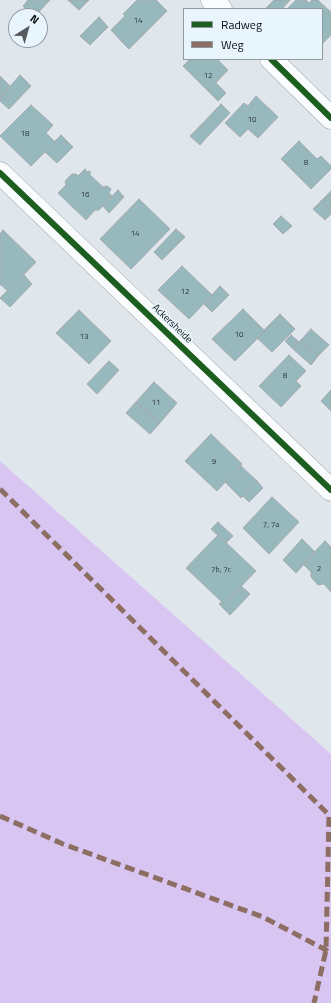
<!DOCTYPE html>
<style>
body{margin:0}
#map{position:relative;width:331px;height:1003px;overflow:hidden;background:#e0e7ec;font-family:"Titillium Web",sans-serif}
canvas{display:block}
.legend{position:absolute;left:183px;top:8px;width:140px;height:52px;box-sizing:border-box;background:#e9f5fd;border:1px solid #90999f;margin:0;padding:5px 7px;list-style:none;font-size:12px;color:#0a0e11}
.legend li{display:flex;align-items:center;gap:8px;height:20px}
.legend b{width:20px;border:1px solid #90999f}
.north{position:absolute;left:8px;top:8px;width:40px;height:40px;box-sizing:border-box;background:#e9f5fd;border:1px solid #90999f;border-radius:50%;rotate:37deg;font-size:11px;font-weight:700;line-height:16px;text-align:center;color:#0a0e11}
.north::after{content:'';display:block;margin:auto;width:14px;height:18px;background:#555a5e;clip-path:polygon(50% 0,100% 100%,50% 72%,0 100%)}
</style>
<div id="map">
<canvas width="331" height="1003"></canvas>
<ul class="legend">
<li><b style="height:5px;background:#1b5e20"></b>Radweg</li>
<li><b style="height:5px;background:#8d6e63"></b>Weg</li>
</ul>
<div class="north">N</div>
</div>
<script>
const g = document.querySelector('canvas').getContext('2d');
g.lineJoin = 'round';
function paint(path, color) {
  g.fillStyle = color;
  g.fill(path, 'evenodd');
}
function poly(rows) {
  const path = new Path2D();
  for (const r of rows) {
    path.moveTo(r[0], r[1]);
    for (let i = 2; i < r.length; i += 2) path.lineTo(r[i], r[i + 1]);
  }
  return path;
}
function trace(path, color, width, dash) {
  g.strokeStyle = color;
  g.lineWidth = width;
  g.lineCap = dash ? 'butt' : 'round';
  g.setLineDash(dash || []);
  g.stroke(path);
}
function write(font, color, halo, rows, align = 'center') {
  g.font = font + ' "Titillium Web",sans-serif';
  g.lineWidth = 3.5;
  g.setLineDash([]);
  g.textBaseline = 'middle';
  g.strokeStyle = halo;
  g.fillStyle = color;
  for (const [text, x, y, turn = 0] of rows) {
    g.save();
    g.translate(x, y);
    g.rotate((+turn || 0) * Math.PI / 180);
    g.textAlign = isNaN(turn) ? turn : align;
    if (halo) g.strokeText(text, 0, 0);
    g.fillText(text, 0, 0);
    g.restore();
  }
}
const green = poly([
 [0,461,331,754,331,1003,0,1003]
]);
const building = poly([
 [28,0,50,0,35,16,33,16,23,6,28,0],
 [68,0,89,0,79,10,68,0],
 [137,0,156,0,167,11,144,34,137,27,122,42,111,30,125,16,123,14,137,0],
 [274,0,290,0,282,9,266,9,266,8,274,0],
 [296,0,306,0,309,3,312,0,318,0,324,6,321,9,287,9,296,0],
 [324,6,331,12,331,35,322,44,322,9,321,9,324,6],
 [99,17,108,27,90,45,80,36,99,17],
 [137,27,144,34,129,49,122,42,137,27],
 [190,59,217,59,228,70,208,91,183,66,190,59],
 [20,75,31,86,9,109,0,101,0,98,20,75],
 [0,76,11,87,0,98,0,76],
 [216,83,226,93,218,101,208,91,216,83],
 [256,96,278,117,258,138,248,129,240,137,225,123,244,103,248,106,256,96],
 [221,104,230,113,209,135,200,126,221,104],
 [31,105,53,125,46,133,55,142,31,166,0,136,31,105],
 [200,126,209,135,200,145,190,136,200,126],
 [61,135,73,147,57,163,45,152,55,142,55,141,61,135],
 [299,141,317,159,321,156,331,166,331,169,311,189,281,159,299,141],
 [85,169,87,172,90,171,90,175,103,187,107,186,111,189,109,193,112,196,99,210,95,210,86,220,58,193,66,185,65,181,72,174,76,174,78,176,85,169],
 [118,190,124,197,109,213,103,206,118,190],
 [331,191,331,211,321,201,331,191],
 [139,199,170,229,131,269,100,239,139,199],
 [321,201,331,211,331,214,325,220,313,209,321,201],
 [281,216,292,226,283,234,273,224,281,216],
 [176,229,185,237,162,260,154,252,176,229],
 [3,230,36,262,8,291,0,284,0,234,3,230],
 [182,266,212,295,189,319,158,290,182,266],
 [24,275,32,284,10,307,0,298,7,291,8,291,24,275],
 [220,286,229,295,212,312,204,304,220,286],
 [243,309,265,331,235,361,212,339,243,309],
 [79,310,111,341,89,364,56,333,79,310],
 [280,314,295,329,272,352,257,338,265,331,264,330,280,314],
 [311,329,329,345,318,356,301,340,311,329],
 [291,335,299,342,293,349,285,341,291,335],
 [301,340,318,356,311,365,293,349,301,340],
 [289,355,306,371,296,381,301,386,281,407,259,386,289,355],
 [109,361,119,370,97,394,87,384,109,361],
 [154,382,177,403,159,424,136,402,154,382],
 [331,390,331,411,321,401,331,390],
 [136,402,159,424,150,434,126,413,136,402],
 [211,434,242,464,217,491,185,461,211,434],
 [241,466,257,481,241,498,225,482,241,466],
 [257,481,263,488,249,502,243,496,257,481],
 [272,497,299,522,269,554,243,528,272,497],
 [218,522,233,536,226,543,211,529,218,522],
 [218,535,256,571,224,604,186,568,218,535],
 [302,539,315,552,296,573,283,560,302,539],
 [325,541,331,547,331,592,324,584,318,585,311,577,311,572,303,564,325,541],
 [241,586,250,594,230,615,219,604,221,602,224,604,241,586]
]);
const street = poly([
 [212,0,221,9],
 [271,59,331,118],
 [0,173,331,490]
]);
const quiet = poly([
 [0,489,329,815,326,950,314,1003],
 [0,816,63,844,263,917,326,950,331,954]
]);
const cycleway = poly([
 [271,59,331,118],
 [0,173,331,490]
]);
const numberNames = [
 ["14",138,21],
 ["12",208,76],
 ["10",252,120],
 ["18",25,134],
 ["8",306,163],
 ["16",85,195],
 ["14",135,234],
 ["12",185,292],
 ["10",239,335],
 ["13",84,337],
 ["8",285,376],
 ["11",156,403],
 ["9",214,462],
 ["7, 7a",271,525],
 ["2",319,569],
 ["7b, 7c",221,570]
];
const streetNames = [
 ["Ackersheide",172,324,44]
];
paint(green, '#d8c5f2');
paint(building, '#97b9be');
trace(building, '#a5aaad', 1);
trace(street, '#a4a9ad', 23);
trace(street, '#fafbfc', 22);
trace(quiet, '#8d6e63', 5, [10, 5]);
trace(cycleway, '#1b5e20', 6);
write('8px', '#2d393c', null, numberNames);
write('10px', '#0a0e11', '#e9f5fd', streetNames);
</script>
